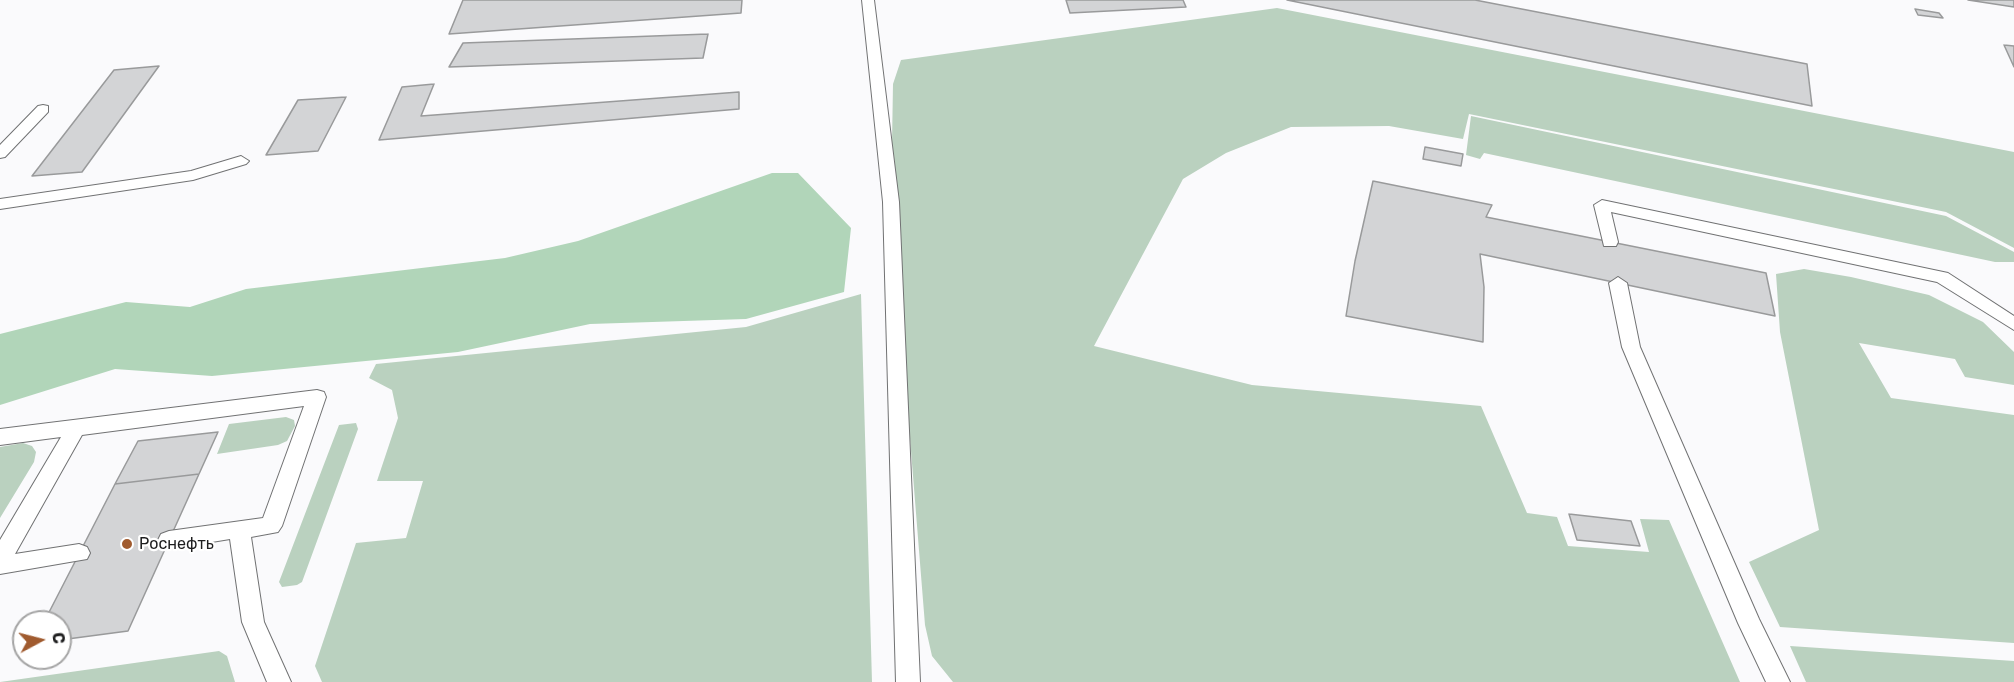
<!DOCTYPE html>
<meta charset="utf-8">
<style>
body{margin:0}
#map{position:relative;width:2014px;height:682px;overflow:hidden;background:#fafafc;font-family:Rubik,sans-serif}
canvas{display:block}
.north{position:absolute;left:12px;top:610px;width:60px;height:60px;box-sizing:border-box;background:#fff;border:2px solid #a5a5a5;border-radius:50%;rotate:83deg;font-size:16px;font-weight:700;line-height:24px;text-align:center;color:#1e1e1f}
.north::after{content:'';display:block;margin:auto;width:21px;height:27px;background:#a05b2f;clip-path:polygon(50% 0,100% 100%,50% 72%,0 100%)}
</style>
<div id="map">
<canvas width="2014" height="682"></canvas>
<div class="north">С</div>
</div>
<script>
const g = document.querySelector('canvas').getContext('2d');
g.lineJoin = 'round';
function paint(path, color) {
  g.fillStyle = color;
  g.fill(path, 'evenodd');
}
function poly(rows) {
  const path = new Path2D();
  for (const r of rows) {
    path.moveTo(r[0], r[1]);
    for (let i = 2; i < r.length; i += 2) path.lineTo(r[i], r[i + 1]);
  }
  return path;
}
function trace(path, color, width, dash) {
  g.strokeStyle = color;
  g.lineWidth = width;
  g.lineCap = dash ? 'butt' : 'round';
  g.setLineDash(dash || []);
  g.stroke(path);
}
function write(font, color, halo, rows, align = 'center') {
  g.font = font + ' Rubik,sans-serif';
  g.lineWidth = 4.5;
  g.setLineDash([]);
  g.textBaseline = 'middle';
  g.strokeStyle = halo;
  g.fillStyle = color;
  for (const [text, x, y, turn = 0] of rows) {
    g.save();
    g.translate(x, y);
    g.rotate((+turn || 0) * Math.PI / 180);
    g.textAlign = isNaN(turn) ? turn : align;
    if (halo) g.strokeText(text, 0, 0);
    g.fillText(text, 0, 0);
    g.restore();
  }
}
const green = poly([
 [1277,8,2014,152,2014,248,1946,212,1469,114,1463,139,1389,126,1291,127,1226,153,1183,179,1094,346,1252,385,1481,406,1527,513,1557,517,1568,546,1649,552,1640,519,1669,520,1740,682,953,682,932,656,925,625,891,202,893,84,901,60],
 [1471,116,1946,216,2014,252,2014,262,1995,262,1484,153,1480,159,1466,155],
 [1804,269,1851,277,1929,295,1983,322,2014,352,2014,385,1965,377,1955,359,1859,343,1891,398,2014,415,2014,643,1780,627,1749,562,1819,530,1780,332,1776,274],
 [861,294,872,682,322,682,315,666,356,543,406,538,423,481,377,481,398,418,392,390,369,378,376,364,746,327],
 [286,417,294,420,295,426,287,441,278,445,217,454,229,424],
 [356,423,358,429,302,582,297,585,282,587,279,582,339,425],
 [23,443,32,446,36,452,34,462,0,518,0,447],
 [1790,646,2014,661,2014,682,1806,682],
 [219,651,227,656,235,682,0,682]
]);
const forest = poly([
 [772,173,798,173,851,228,844,292,746,319,590,324,458,352,212,376,115,369,0,405,0,334,126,302,190,307,246,289,505,258,578,241]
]);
const building = poly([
 [463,0,742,0,741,13,449,34,463,0],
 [1066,0,1183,0,1186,7,1070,13,1066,0],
 [1287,0,1475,0,1807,64,1812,106,1287,0],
 [2014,0,2014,7,1968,0,2014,0],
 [1915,9,1939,13,1943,18,1918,15,1915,9],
 [708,34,703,58,449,67,463,43,708,34],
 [2004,45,2014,46,2014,67,2004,45],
 [159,66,82,172,32,176,114,70,159,66],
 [434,84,421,116,739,92,739,109,379,140,402,87,434,84],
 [346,97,318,151,266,155,298,100,346,97],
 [1425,147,1463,154,1461,166,1423,159,1425,147],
 [1373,181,1492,205,1486,217,1766,273,1775,316,1480,254,1484,287,1483,342,1346,316,1355,261,1373,181],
 [218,432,199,474,115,484,138,441,218,432],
 [199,474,128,631,60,640,60,622,44,622,115,484,199,474],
 [1569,514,1631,521,1640,546,1577,540,1569,514]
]);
const service = poly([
 [862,0,874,0,899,202,920,682,896,682,883,202,862,0],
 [43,105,48,106,48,112,5,157,0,158,0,145,38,106,43,105],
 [241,156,249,161,246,164,193,180,0,209,0,199,191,171,241,156],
 [1602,200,1948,273,2014,316,2014,330,1937,282,1611,212,1618,242,1616,246,1604,246,1594,205,1602,200],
 [1618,277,1627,283,1640,347,1759,619,1790,682,1766,682,1738,623,1622,347,1609,283,1618,277],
 [317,390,324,392,326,397,282,526,278,532,251,537,264,622,291,682,267,682,242,622,230,539,169,549,161,546,158,540,161,534,169,531,263,518,304,406,82,435,15,554,79,544,87,547,90,553,87,559,0,574,0,540,61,437,0,445,0,429,317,390]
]);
const markers = [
 [127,544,6,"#a05b2f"]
];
const poiNames = [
 ["Роснефть",139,544]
];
paint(green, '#bad1bf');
paint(forest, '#b1d5b9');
paint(building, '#d3d4d6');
trace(building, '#999a9b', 1.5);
trace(service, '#717273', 2);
paint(service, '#fff');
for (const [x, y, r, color] of markers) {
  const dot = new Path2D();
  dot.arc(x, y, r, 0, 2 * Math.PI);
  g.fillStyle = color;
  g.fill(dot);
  trace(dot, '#fff', 2);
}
write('16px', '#1e1e1f', '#fff', poiNames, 'left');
</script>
